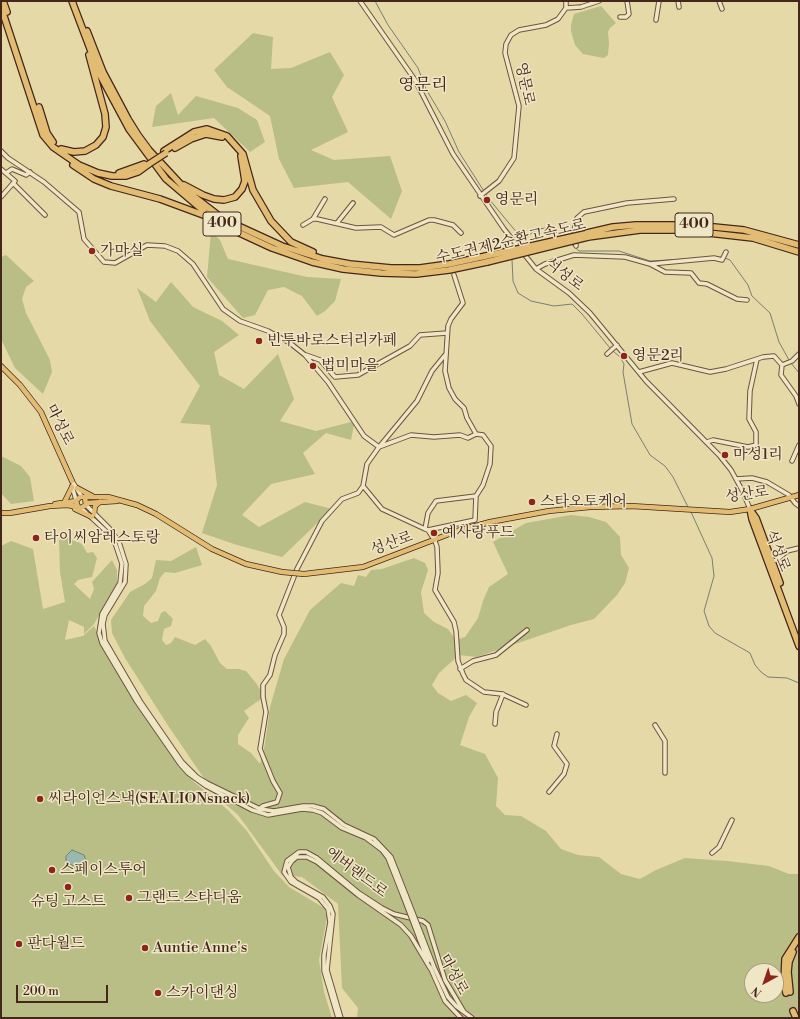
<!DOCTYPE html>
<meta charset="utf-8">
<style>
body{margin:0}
#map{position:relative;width:800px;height:1019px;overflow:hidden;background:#e6d9a8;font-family:"Libre Bodoni",serif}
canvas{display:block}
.frame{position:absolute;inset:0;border:2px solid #44271a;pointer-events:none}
.north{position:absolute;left:744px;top:963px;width:40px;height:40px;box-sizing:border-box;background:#efe6c6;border:1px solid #ab9a81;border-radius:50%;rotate:220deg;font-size:11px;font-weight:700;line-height:16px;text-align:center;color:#44271a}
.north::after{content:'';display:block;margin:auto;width:14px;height:18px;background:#8f2418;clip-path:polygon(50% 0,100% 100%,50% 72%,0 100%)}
.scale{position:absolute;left:16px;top:985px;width:92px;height:18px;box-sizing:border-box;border:2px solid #44271a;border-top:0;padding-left:5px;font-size:12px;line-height:14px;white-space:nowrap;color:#44271a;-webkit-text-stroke:3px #efe6c6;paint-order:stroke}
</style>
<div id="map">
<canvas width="800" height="1019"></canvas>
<div class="frame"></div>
<div class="north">N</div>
<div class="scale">200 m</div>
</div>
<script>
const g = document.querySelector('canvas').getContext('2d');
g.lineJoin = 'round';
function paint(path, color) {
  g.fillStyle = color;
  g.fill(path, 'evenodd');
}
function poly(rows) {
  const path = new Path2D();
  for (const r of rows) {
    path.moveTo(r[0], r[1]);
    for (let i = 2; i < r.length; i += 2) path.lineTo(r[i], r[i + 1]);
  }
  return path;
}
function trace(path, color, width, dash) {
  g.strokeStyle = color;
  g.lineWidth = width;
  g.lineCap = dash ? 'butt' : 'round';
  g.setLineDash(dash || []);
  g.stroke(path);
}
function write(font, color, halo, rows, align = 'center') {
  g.font = font + ' "Libre Bodoni","Noto Serif KR",serif';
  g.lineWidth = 3;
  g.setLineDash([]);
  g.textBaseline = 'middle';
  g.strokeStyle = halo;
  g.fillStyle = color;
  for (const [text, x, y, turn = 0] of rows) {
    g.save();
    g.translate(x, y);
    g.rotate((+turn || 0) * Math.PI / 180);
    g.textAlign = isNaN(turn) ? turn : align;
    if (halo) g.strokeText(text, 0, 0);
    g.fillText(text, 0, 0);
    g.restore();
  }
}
const green = poly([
 [601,6,616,23,610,28,608,32,609,43,608,55,604,58,583,54,575,45,571,31,571,25,574,14],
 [253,33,273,37,271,69,291,68,330,52,344,75,332,97,348,132,311,150,334,160,390,156,402,191,391,219,348,182,294,188,279,159,270,116,227,87,214,70],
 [171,93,178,115,196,96,238,108,257,120,265,142,250,152,214,118,152,127,156,106],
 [211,232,220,240,228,259,307,277,341,279,335,301,325,311,317,316,302,296,284,287,268,290,255,315,243,318,207,277],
 [6,255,34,281,26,287,22,299,26,313,50,360,52,372,43,394,15,368,2,341,1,257],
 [171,282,193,307,222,321,239,335,214,352,219,375,244,389,278,354,294,399,280,421,316,431,351,422,354,425,351,440,326,433,303,453,315,474,271,484,242,515,259,527,305,502,332,509,282,557,237,545,202,533,217,485,210,425,180,423,200,386,150,321,137,288,156,302],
 [1,456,21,466,30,477,34,501,11,504,1,493],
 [571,515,589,517,606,522,620,537,621,555,629,568,625,583,617,595,594,619,571,625,477,657,459,655,439,673,432,685,438,693,451,701,466,695,477,703,469,717,460,745,485,754,498,778,496,806,505,815,521,816,546,831,561,849,578,855,599,857,621,874,640,879,656,870,685,858,727,861,769,866,789,874,799,874,799,1018,357,1018,358,1008,342,988,338,904,302,877,282,875,238,815,216,796,167,724,125,658,112,633,111,620,130,592,145,584,152,578,156,560,171,561,196,547,202,565,175,573,165,572,160,578,156,591,144,606,143,616,151,623,158,621,161,613,165,611,173,619,171,626,164,629,162,640,166,645,171,643,175,637,195,645,205,639,211,646,220,663,227,669,239,669,246,671,256,683,261,691,261,699,244,711,249,718,238,735,238,744,251,753,260,764,265,744,270,707,284,659,310,610,341,583,354,586,358,575,366,577,371,570,382,569,414,558,425,563,428,570,421,592,424,613,434,622,448,629,456,640,465,637,478,618,483,601,489,587,508,574,493,542,526,523],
 [752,971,776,971,776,995,752,995],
 [67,537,82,544,87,553,93,552,97,558,92,577,78,580,74,584,90,599,94,589,92,582,112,560,117,570,117,585,94,624,84,634,84,627,69,620,65,640,83,636,94,626,119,675,177,762,194,782,228,810,247,831,274,871,289,887,324,908,327,917,319,960,324,992,332,1018,1,1018,1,546,11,541,33,549,43,609,65,602,60,572,59,540]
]);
const water = poly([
 [72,850,84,855,86,860,82,864,73,866,66,861,66,856,72,850]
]);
const stream = poly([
 [375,1,388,25,418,68,426,89,445,121,459,152,489,199,518,234,520,238,517,243],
 [520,238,526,237,538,229,546,228,555,231,561,236],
 [570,243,579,251,619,251,650,261,722,257],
 [725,258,730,260,748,285,752,296,770,313,779,342,789,360],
 [512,259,513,281,518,293,531,301,554,306,572,304,582,314,610,348],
 [613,351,620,357,624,364,623,372,632,424,650,455,665,466,673,477,688,507],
 [791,363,799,373],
 [691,512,712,558,714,576,704,611,709,626,715,633,750,653,755,665,761,672,768,677,787,678,799,683]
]);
const highwayTunnel = poly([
 [786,993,793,1011]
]);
const minor = poly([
 [360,1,415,80,453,154,504,229,536,269,569,293,590,313,646,381,719,455,731,470,742,490,750,509],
 [678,1,679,7],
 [719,1,722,9],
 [566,8,581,7,599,1],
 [620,17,626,17,629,14,627,1],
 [656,20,659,1],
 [1,151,8,158,44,182,79,212,84,239,104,262,115,263,147,245,165,246,178,251,193,264,223,309,240,321,268,331,290,343,305,355,328,382,364,436,379,447,417,401,432,371,445,355],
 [1,169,15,181,1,197],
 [6,173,12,169,26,175,30,172],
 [13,183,45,215],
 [480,196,499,181,514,158,519,106,505,53,506,44,511,35,519,30,546,25,558,19,566,8,566,1],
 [313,219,325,199],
 [337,223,353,203],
 [303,225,313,219,317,219,356,228,381,227,394,235,429,220,434,220,453,225,461,233],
 [576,246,574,231,577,218,584,212,627,203,674,199],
 [650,264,665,272,691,273,699,283,707,284,737,299,747,300],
 [536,269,545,264,574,255,625,257,650,264,714,258,722,260,726,252],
 [454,275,463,303,451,319,448,326,445,371,449,388,455,399,464,408,467,418,476,434],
 [607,354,617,345],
 [306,355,320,360,335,377,358,375,410,346,420,335,447,333],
 [782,365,792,361,799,354],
 [639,372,672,363,710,372,726,369,763,357,774,356,782,365,781,375,796,396,799,404],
 [707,442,713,440,748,447,756,445,756,432,749,419,750,391,757,359],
 [792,461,799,445],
 [736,479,752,478,767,482,789,495,795,503,799,506],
 [72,481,82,497],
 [72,486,76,500],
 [363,486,382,509,425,529],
 [86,505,110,529,119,542,126,564,125,582,105,615,103,624,105,641,140,701,182,762,197,777,207,783,260,809,274,811,303,806,313,806,324,809,344,825,374,839,391,857,406,895],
 [81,508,107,532,115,543,122,564,120,583,102,614,99,633,102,643,137,702,180,764,188,773,206,786,252,810,268,815,302,809,313,810,322,813,342,828,366,838,382,850,388,858,403,896],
 [428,530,475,520,476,496],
 [435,541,437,547,438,573,435,590,454,622,456,631,458,661,463,674,466,680,484,692,502,694,526,705],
 [771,562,778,559,787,551,799,548],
 [460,669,473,661,496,655,527,630],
 [495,724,496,712,503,694],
 [655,725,665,741,665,773],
 [549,792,564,774,567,764,554,746,557,734],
 [259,809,263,806,277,802,280,793,273,781,260,749,266,712,263,697,263,685,270,675,275,655,284,634,284,627,279,615,297,569,322,521,342,499,358,493,363,486,367,464,379,447,411,435,434,437,460,435,468,438,476,434,483,435,491,446,490,464,483,485,476,496,436,501,428,513,425,529,428,530,435,541],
 [712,853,719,847,732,820],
 [422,936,434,967,448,997,456,1006,472,1018],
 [419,938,428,961],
 [430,967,445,1001,461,1018],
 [338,1018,324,971,324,955,330,922,328,909,319,898,291,882,284,872,287,861,299,852,306,852,317,858,359,893,382,908,394,914,423,921,428,925,445,980,464,1012],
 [341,1018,327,970,333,914,330,906,323,897,296,882,291,877,288,867,292,861,297,857,307,857,317,862,358,895,401,925,411,936,430,968]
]);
const major = poly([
 [1,366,20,385,41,412,72,481],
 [77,488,92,496],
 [65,501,72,487],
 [87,503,117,501],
 [55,504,76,501],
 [78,507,76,501,80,497,108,497,137,505,156,514,212,549,246,564,282,572],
 [75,509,92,517],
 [1,513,10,513,50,506,68,505,81,508,86,505,85,498],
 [94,514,95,506,100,502],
 [304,574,363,567,457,531,490,522,549,511,590,507,631,506,730,512,750,509,799,495]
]);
const highway = poly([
 [3,1,7,12],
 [72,1,100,75,129,129,166,179,213,219,231,229,272,248,312,262,343,269,381,273,416,274,449,270,487,262],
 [1,7,43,135,53,147,79,165,98,173,112,176,126,176,138,172,149,164],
 [87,31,103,72,128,119,138,135,149,150,188,192,223,219,282,246,323,259,350,264,391,268,420,268,449,264,486,256],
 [39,107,47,133,53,142],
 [175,148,191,139,206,134,222,137],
 [61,149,74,152,85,151,96,145,103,137,106,127,105,114,89,55],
 [164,151,194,132,207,129,227,136,243,154,253,190,271,221,291,242,313,252],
 [73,165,94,179,111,186,160,199,206,216],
 [119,173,144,164],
 [184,185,203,195,214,199,224,200,235,197,242,189,245,181,241,156],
 [587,233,613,227,636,225,694,225,744,230,799,245],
 [588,237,640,230,682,230,753,238,799,252],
 [750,509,752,519,799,646],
 [751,511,756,518,780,583],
 [790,992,788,972,789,962,793,952],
 [786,993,784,983,785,959,799,937],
 [793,1011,796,1018]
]);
const minorBridge = poly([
 [406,895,422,936],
 [403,896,419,938]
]);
const majorBridge = poly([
 [282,572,304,574]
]);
const highwayBridge = poly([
 [149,164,166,153],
 [486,256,585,234],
 [487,262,588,237]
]);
const markers = [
 [487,200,4,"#8f2418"],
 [92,251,4,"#8f2418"],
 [259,341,4,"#8f2418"],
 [624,356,4,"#8f2418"],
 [313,366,4,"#8f2418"],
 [725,455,4,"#8f2418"],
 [532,502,4,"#8f2418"],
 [434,533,4,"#8f2418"],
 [36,538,4,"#8f2418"],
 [40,799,4,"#8f2418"],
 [52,870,4,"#8f2418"],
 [68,887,4,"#8f2418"],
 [129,898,4,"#8f2418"],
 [19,944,4,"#8f2418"],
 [145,948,4,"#8f2418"],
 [158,993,4,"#8f2418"]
];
const shields = [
 [222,224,38],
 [694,225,38]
];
const shieldNames = [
 ["400",222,224],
 ["400",694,225]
];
const streetNames = [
 ["영문로",524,84,78],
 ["수도권제2순환고속도로",511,242,-13],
 ["석성로",564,275,38],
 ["마성로",59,425,63],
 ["성산로",747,495,-8],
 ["성산로",392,544,-20],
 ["석성로",777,551,69],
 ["에버랜드로",356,873,37],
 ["마성로",453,975,62]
];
const poiNames = [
 ["영문리",495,200],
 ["가마실",100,251],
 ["빈투바로스터리카페",267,341],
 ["영문2리",632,356],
 ["법미마을",321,366],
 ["마성1리",733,455],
 ["스타오토케어",540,502],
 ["예사랑푸드",442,533],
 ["타이씨암레스토랑",44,538],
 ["씨라이언스낵(SEALIONsnack)",48,799],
 ["스페이스투어",60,870],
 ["그랜드 스타디움",137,898],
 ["슈팅 고스트",68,902,"center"],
 ["판다월드",27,944],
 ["Auntie Anne's",153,948],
 ["스카이댄싱",166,993]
];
const quarterNames = [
 ["영문리",423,86]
];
paint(green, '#b8be85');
paint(water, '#99b9b0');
trace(water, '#777f74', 1);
trace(stream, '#777f74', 1);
trace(highwayTunnel, '#c6b58c', 5.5, [5.5, 3]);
trace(minor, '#6c543e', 5.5);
trace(major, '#44271a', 6);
trace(highway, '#44271a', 8);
trace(minor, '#efe6c6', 3.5);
trace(major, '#e3bc74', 4.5);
trace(highway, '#e3bc74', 5.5);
trace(minorBridge, '#6c543e', 5.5, []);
trace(majorBridge, '#44271a', 6, []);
trace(highwayBridge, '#44271a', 8, []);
trace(minorBridge, '#efe6c6', 3.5);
trace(majorBridge, '#e3bc74', 4.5);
trace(highwayBridge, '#e3bc74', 5.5);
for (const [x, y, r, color] of markers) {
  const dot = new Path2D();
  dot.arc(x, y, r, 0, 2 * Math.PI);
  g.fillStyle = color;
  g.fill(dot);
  trace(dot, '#efe6c6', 1.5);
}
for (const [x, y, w] of shields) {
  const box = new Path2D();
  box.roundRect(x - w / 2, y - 12, w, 24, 3);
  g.fillStyle = '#efe6c6';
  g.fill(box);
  trace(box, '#44271a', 1);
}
write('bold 14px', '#44271a', null, shieldNames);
write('15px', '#44271a', '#efe6c6', streetNames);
write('15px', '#44271a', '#efe6c6', poiNames, 'left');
write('17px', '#44271a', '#efe6c6', quarterNames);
</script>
